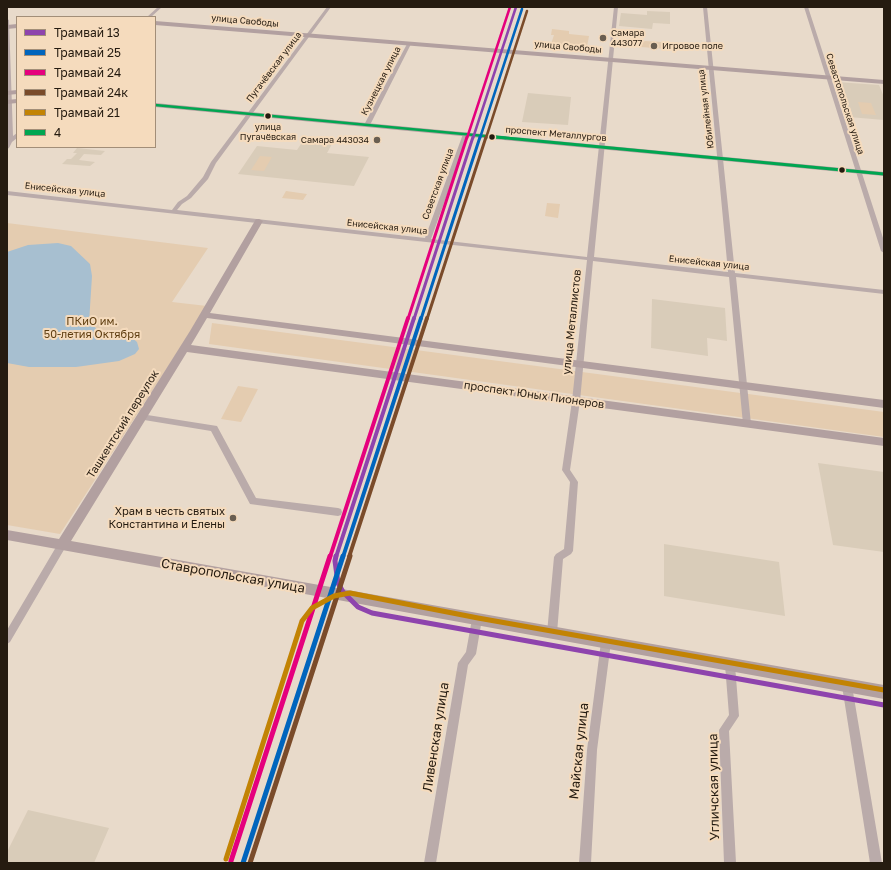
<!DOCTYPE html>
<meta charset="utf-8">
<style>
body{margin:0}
#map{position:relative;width:891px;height:870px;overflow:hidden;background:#e8daca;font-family:"Golos Text",sans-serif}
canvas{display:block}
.frame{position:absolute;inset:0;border:8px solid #251b10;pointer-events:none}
.legend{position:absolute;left:16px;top:16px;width:140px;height:132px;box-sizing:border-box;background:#f5dbbd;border:1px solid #a28e78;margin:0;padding:5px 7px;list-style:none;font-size:12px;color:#251b10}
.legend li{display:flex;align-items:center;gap:8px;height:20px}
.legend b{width:20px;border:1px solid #a28e78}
</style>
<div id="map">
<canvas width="891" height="870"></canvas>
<div class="frame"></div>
<ul class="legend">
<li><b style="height:5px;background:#8e44ad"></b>Трамвай 13</li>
<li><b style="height:5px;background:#0065bd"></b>Трамвай 25</li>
<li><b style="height:5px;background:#e5007d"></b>Трамвай 24</li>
<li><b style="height:5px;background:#7a4b2a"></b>Трамвай 24к</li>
<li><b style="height:5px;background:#c28304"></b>Трамвай 21</li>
<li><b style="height:5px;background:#00a651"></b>4</li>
</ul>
</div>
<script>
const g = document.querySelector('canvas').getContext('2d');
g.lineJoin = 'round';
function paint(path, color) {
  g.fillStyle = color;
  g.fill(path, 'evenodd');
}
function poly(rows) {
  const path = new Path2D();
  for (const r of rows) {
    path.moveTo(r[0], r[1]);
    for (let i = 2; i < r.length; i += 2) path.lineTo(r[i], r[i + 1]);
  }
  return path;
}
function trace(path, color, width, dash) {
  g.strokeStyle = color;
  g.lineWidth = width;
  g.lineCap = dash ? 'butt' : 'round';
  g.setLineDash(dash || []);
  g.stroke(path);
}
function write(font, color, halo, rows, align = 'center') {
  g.font = font + ' "Golos Text",sans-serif';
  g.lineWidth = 4;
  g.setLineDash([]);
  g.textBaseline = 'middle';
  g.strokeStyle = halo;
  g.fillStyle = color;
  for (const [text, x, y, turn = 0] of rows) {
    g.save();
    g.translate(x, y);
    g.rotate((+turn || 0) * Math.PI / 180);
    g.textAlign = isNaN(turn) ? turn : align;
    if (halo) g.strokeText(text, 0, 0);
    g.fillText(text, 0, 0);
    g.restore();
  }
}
const education = poly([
 [647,11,670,12,670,24,653,23,652,29,619,26,621,13,647,15],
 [837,82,879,85,884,97,884,120,849,117],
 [528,93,571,97,568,125,522,122],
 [303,141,332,144,327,153,369,157,354,186,238,174,257,146,297,150],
 [77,148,105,151,101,155,84,154,79,160,95,162,90,166,62,164,67,159,71,159,77,153,73,153],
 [652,299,725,308,727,341,707,338,708,356,651,348],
 [818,463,884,472,884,552,833,545],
 [664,544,779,562,785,616,664,596],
 [28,810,109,828,94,863,7,863,7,852]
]);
const green = poly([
 [552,29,569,31,569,34,589,36,587,47,551,44,554,35,551,35],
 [645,41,661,42,661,44,667,45,667,49,641,47,641,43],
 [858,102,871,103,876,115,862,114],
 [260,156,272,157,264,171,251,170],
 [286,191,307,194,303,200,282,198],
 [547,203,560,204,558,218,545,216],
 [7,223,208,248,172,302,207,306,60,534,7,525],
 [212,323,884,412,884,437,209,344],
 [238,386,258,389,241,422,221,419]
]);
const water = poly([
 [58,243,71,246,90,264,92,276,89,323,100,331,131,337,137,342,139,349,135,354,119,361,76,367,29,367,7,363,7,252,28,245]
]);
const street = poly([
 [158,7,162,7,151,17,147,17,158,7],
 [327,7,331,7,216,163,208,179,191,198,182,204,177,210,425,238,463,134,466,132,469,134,431,239,587,257,614,7,618,7,594,257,728,272,703,7,707,7,735,273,884,290,884,294,736,277,751,424,747,427,743,424,729,277,593,261,580,401,570,470,578,482,573,551,571,554,563,559,557,633,555,636,552,638,549,636,547,633,554,557,556,554,564,549,570,482,562,470,572,401,587,260,7,195,7,191,172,210,178,202,187,196,203,177,211,162,327,7],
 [804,7,808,7,884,241,884,253,881,251,804,7],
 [7,19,9,20,13,136,17,133,17,138,12,142,9,148,7,149,7,19],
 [409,43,411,44,370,125,365,126,364,125,407,44,409,43],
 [141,414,217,426,256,498,338,508,341,509,342,512,341,515,338,516,250,504,211,431,138,419,137,417,138,415,141,414],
 [62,541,65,542,67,545,65,548,10,642,7,644,7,630,59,542,62,541],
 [477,615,480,616,482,619,476,654,468,665,436,863,424,863,458,663,466,652,472,619,474,616,477,615],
 [606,637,609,639,611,642,597,750,591,863,579,863,587,750,601,642,603,639,606,637],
 [730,660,734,662,735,665,739,716,729,731,736,863,724,863,719,730,729,715,725,665,726,662,730,660],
 [847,681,851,682,852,686,882,863,870,863,842,686,843,682,847,681]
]);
const secondary = poly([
 [155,21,884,80,884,84,155,25,155,21],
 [17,24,17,28,7,29,7,25,17,24],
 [17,90,17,94,7,95,7,91,17,90],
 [17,99,17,103,7,104,7,100,17,99],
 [155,103,884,172,884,176,155,107,155,103],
 [256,219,259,219,263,221,210,313,884,400,884,408,207,318,191,345,884,438,884,446,187,352,71,541,884,685,884,699,7,540,7,530,59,539,190,331,256,219]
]);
const bus1Far1 = poly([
 [155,105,506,138]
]);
const bus1 = poly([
 [496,137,884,174]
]);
const tram1Far3 = poly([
 [473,138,516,7]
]);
const tram1Far2 = poly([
 [414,319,473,137]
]);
const tram1Far1 = poly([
 [336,557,414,318]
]);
const tram1 = poly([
 [336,556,335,561,338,583,343,592,358,607,372,613,884,705]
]);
const tram2Far3 = poly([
 [480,138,522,9]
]);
const tram2Far2 = poly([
 [421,319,480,137]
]);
const tram2Far1 = poly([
 [343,557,421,318]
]);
const tram2 = poly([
 [243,863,343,556]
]);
const tram3Far3 = poly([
 [467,138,510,7]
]);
const tram3Far2 = poly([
 [408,319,467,137]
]);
const tram3Far1 = poly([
 [330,557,408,318]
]);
const tram3 = poly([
 [231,861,330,556]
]);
const tram4Far3 = poly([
 [486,138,527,11]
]);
const tram4Far2 = poly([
 [427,319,486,137]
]);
const tram4Far1 = poly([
 [349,557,427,318]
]);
const tram4 = poly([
 [250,863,350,556]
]);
const tram5 = poly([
 [226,859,302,621,312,608,334,596,350,593,478,618,884,690]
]);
const markers = [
 [603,38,4,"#695e51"],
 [654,46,4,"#695e51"],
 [268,116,3.5,"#251b10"],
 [492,137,3.5,"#251b10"],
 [377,140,4,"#695e51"],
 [842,170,3.5,"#251b10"],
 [233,518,4,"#695e51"]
];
const farStreetnames = [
 ["улица Свободы",245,21,5],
 ["улица Свободы",568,47,5],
 ["Пугачёвская улица",274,67,-53],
 ["Кузнецкая улица",381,81,-63],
 ["Севастопольская улица",845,104,72],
 ["Юбилейная улица",706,109,-97],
 ["проспект Металлургов",556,134,5],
 ["Советская улица",438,184,-70],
 ["Енисейская улица",65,190,6],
 ["Енисейская улица",387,227,6],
 ["Енисейская улица",709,263,6]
];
const farPoinames = [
 ["Самара",611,33],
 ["443077",611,43],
 ["Игровое поле",662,46],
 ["Самара 443034",369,140,"right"]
];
const farBusnames = [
 ["улица",268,127],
 ["Пугачёвская",268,137]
];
const parkNames = [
 ["ПКиО им.",92,322],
 ["50-летия Октября",92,335]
];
const streetNames = [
 ["улица Металлистов",572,322,-84],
 ["проспект Юных Пионеров",534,395,8],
 ["Ташкентский переулок",123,424,-58]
];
const poiNames = [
 ["Храм в честь святых",225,512],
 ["Константина и Елены",225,525]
];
const nearStreetnames = [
 ["Ставропольская улица",233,576,10],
 ["Ливенская улица",436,737,-81],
 ["Майская улица",579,751,-84],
 ["Угличская улица",714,787,-91]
];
paint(education, '#d9ccb9');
paint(green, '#e4ccb0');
paint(water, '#a7bfd0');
paint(street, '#baabaa');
paint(secondary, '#b2a0a0');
trace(bus1Far1, '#00a651', 2.5);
trace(bus1, '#00a651', 3);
trace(tram1Far3, '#8e44ad', 2.5);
trace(tram1Far2, '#8e44ad', 3);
trace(tram1Far1, '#8e44ad', 4);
trace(tram1, '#8e44ad', 5);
trace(tram2Far3, '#0065bd', 2.5);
trace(tram2Far2, '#0065bd', 3);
trace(tram2Far1, '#0065bd', 4);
trace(tram2, '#0065bd', 5);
trace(tram3Far3, '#e5007d', 2.5);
trace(tram3Far2, '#e5007d', 3);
trace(tram3Far1, '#e5007d', 4);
trace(tram3, '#e5007d', 5);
trace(tram4Far3, '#7a4b2a', 2.5);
trace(tram4Far2, '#7a4b2a', 3);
trace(tram4Far1, '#7a4b2a', 4);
trace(tram4, '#7a4b2a', 5);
trace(tram5, '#c28304', 5);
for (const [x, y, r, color] of markers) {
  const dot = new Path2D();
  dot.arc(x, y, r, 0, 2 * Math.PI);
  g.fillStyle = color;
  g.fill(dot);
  trace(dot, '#f5dbbd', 1.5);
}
write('9px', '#251b10', '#f5dbbd', farStreetnames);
write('9px', '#251b10', '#f5dbbd', farPoinames, 'left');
write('9px', '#251b10', '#f5dbbd', farBusnames);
write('11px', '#5f3e11', '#f5dbbd', parkNames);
write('11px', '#251b10', '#f5dbbd', streetNames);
write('11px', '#251b10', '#f5dbbd', poiNames, 'right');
write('13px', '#251b10', '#f5dbbd', nearStreetnames);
</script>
